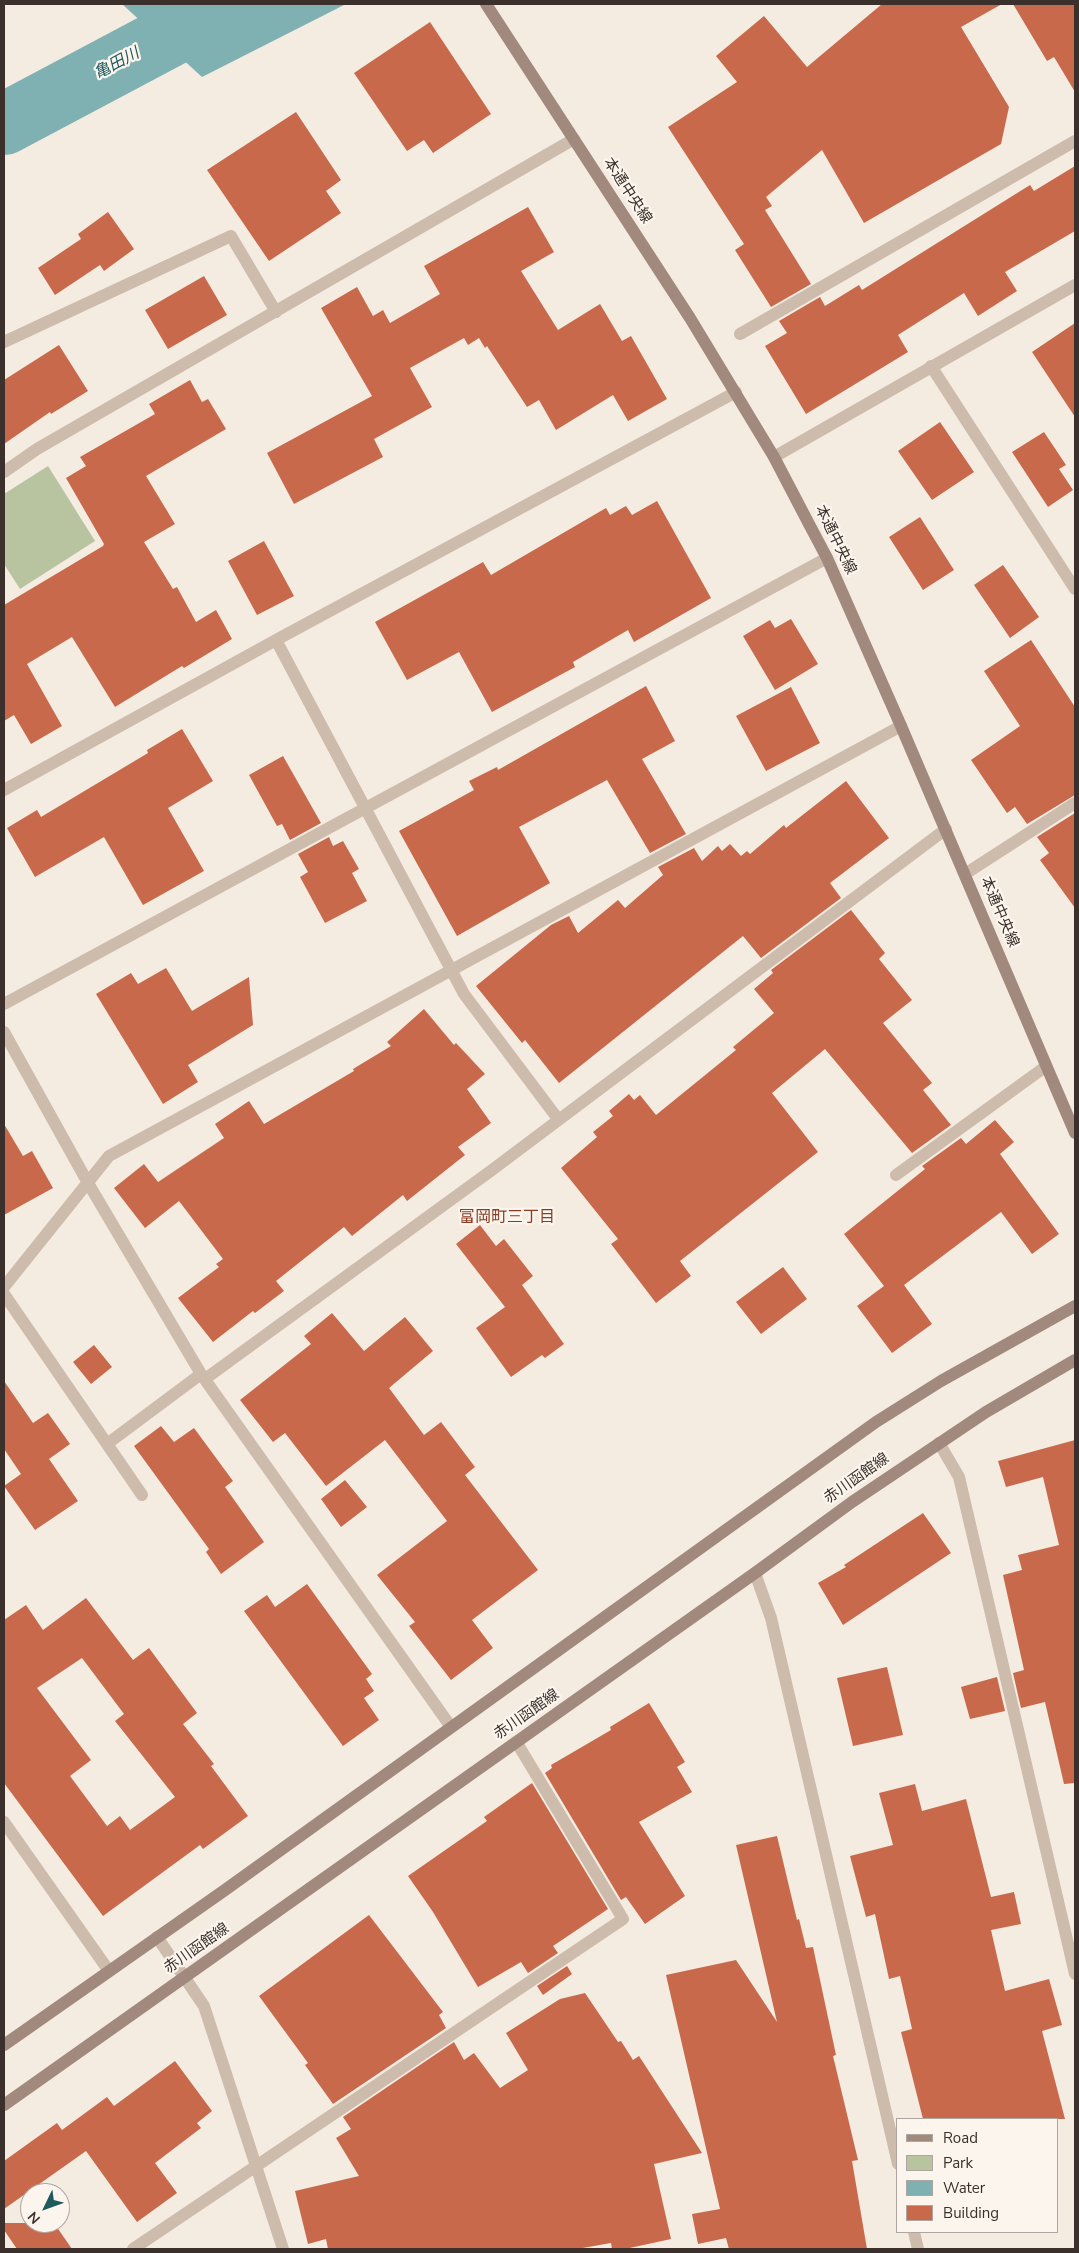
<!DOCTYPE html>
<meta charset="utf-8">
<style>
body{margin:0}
#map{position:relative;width:1079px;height:2253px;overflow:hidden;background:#f4ebe1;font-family:"Nunito Sans",sans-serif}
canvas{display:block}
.frame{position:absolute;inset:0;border:5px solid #3b302b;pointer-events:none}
.legend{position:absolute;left:896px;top:2118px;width:162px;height:115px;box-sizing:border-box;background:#fbf5ee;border:1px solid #aea6a0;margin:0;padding:6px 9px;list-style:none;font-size:15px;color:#3b302b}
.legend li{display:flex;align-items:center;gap:10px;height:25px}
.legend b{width:25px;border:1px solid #aea6a0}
.north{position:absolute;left:20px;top:2183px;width:50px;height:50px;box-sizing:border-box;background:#fbf5ee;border:1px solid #aea6a0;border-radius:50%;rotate:228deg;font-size:14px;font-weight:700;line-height:20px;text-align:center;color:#3b302b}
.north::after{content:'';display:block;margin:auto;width:18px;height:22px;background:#1f5a5e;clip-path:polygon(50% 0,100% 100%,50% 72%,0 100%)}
</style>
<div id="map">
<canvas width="1079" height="2253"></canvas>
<div class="frame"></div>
<ul class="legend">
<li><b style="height:6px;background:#a18a7d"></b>Road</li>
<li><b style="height:14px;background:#b8c4a0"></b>Park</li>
<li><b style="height:14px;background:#7fb0b2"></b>Water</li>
<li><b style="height:14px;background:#c8694b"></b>Building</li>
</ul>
<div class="north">N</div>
</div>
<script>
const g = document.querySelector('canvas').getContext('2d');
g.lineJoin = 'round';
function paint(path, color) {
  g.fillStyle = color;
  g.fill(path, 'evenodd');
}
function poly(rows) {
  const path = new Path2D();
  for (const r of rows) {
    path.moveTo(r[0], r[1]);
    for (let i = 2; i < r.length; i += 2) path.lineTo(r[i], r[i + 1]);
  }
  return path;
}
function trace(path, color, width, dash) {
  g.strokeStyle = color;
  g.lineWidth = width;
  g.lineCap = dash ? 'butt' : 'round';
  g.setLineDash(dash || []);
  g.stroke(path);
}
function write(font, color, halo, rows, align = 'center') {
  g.font = font + ' "Nunito Sans","Noto Sans JP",sans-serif';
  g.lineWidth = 4.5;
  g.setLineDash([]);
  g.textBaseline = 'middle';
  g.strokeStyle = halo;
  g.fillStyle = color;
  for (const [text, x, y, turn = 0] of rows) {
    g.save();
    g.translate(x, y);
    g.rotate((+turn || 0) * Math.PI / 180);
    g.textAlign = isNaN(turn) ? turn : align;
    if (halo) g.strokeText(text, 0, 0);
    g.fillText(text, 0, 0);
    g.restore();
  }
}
const green = poly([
 [48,466,95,541,20,589,4,564,4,494]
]);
const water = poly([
 [122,4,346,4,202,77]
]);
const river = poly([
 [4,124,230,4]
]);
const building = poly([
 [882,4,1002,4,961,27,1009,107,1001,144,864,223,822,150,766,197,772,206,765,210,811,284,771,307,735,250,744,244,668,127,737,82,716,56,764,16,807,67],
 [1013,4,1075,4,1075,92,1054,57,1047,61],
 [430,22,491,114,433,153,424,140,407,151,354,73],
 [296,112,341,180,326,191,341,213,269,261,207,170],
 [1075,166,1075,231,1005,272,1017,291,978,316,964,293,898,335,908,352,806,414,765,346,787,333,779,321,820,297,825,306,859,285,862,290,1030,185,1034,191],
 [528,207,554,252,521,271,558,330,600,304,622,341,631,336,667,399,628,421,613,395,556,430,539,400,527,407,487,346,485,348,479,338,468,345,464,338,410,368,432,407,374,439,383,457,294,504,267,453,372,396,321,308,357,287,373,316,383,310,390,323,440,294,424,266],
 [108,212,134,249,104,271,100,265,55,295,38,268,81,239,78,234],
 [204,276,227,315,168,349,145,310],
 [1075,323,1075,417,1032,352],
 [59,345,88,391,51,414,50,412,4,444,4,380],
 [190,380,202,402,208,399,226,429,146,476,175,524,144,542,173,589,177,587,196,622,216,610,232,639,184,668,182,666,115,707,72,637,27,664,62,726,31,744,14,715,4,721,4,605,103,546,104,544,66,478,86,466,80,457,155,414,149,404],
 [940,422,974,472,932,500,898,451],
 [1044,432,1066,465,1059,469,1073,490,1048,507,1012,452],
 [657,501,711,598,634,642,628,630,573,662,575,667,492,712,459,652,407,680,375,622,483,562,491,575,606,508,610,515,626,506,632,515],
 [920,517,954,570,923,590,889,537],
 [264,541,294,596,257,615,228,561],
 [1003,565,1039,617,1010,638,974,585],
 [791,619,818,664,775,690,743,636,770,620,775,628],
 [1031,640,1075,707,1075,795,1027,824,1015,807,1007,813,971,760,1020,726,984,671],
 [646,686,675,741,642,759,686,834,650,853,607,780,519,827,550,883,457,936,399,831,474,790,469,781,497,767,498,770],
 [791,687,820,743,766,771,736,716],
 [182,729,213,781,168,808,204,871,143,905,104,837,35,877,7,828,37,810,41,817,148,753,147,750],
 [283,756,321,823,290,840,282,824,277,826,249,775],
 [846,781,889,838,830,883,841,898,761,958,743,936,559,1083,525,1040,522,1043,476,986,551,925,569,916,578,933,618,900,625,908,663,875,658,867,694,848,702,861,718,846,722,851,730,844,741,856,747,851,750,854,784,825,786,828],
 [1075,813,1075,908,1040,860,1049,853,1037,837],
 [329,837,333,846,343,841,359,869,352,873,367,901,325,923,300,877,308,872,298,854],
 [851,910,885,953,879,959,912,1000,883,1023,932,1083,923,1090,951,1125,912,1153,825,1049,772,1093,818,1152,680,1261,691,1276,656,1303,611,1244,618,1239,561,1168,597,1137,593,1132,613,1116,609,1111,629,1094,634,1100,640,1095,656,1115,736,1050,733,1047,774,1013,754,989,773,973,771,970],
 [166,968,192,1011,249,977,253,1025,188,1065,198,1082,163,1104,96,994,131,973,138,984],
 [424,1009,454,1045,456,1043,485,1074,467,1089,491,1123,458,1147,465,1155,407,1201,403,1195,352,1236,344,1227,276,1281,284,1291,255,1313,253,1311,213,1342,178,1298,219,1267,216,1264,223,1259,179,1201,145,1228,114,1188,144,1164,158,1182,224,1138,215,1124,249,1101,264,1124,354,1071,353,1069,391,1046,387,1042],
 [995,1120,1014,1142,1000,1154,1059,1234,1032,1254,1001,1212,904,1285,932,1324,892,1353,857,1306,884,1286,844,1234,925,1169,922,1166,961,1138,966,1144],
 [4,1124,23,1156,32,1151,53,1188,4,1215],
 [480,1225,496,1246,504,1239,533,1276,522,1285,564,1344,545,1358,542,1355,511,1377,476,1328,505,1307,456,1244],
 [783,1267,807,1299,761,1334,736,1302],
 [332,1313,364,1351,405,1317,433,1351,389,1388,424,1435,441,1422,475,1467,465,1475,538,1570,472,1620,493,1648,451,1680,409,1626,415,1622,377,1575,447,1521,385,1440,326,1486,285,1433,273,1442,240,1400,311,1344,304,1336],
 [94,1345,112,1367,91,1384,73,1362],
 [4,1381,33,1423,48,1413,70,1444,49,1459,78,1501,35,1530,4,1486,21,1474,4,1449],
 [161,1426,174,1442,194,1428,233,1481,225,1487,264,1542,221,1574,206,1552,209,1549,134,1446],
 [1075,1440,1075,1783,1064,1784,1045,1702,1021,1708,1013,1673,1024,1670,1003,1575,1022,1570,1018,1555,1059,1545,1043,1477,1006,1487,998,1461],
 [345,1480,367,1507,341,1527,321,1499],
 [923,1513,951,1553,843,1625,818,1583,846,1567,844,1565],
 [307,1584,372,1674,366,1679,374,1691,364,1698,379,1720,343,1746,244,1611,267,1595,275,1607],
 [86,1598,133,1660,149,1648,197,1713,183,1724,214,1764,211,1766,248,1816,203,1849,200,1845,103,1916,4,1783,4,1620,26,1605,43,1630],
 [82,1658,124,1714,115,1721,175,1797,130,1830,120,1816,107,1826,70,1776,91,1760,37,1688],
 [887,1667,903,1735,853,1746,837,1678],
 [997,1677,1005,1711,970,1719,961,1687],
 [649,1703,685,1762,677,1767,692,1792,639,1822,685,1896,645,1924,626,1897,621,1900,545,1773,552,1768,551,1765,611,1730,610,1727],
 [532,1783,608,1909,553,1946,558,1953,528,1973,521,1962,478,1987,433,1912,408,1876,487,1821,484,1817],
 [915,1784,922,1811,966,1799,991,1897,1014,1892,1021,1924,991,1930,1005,1991,1049,1979,1062,2025,1042,2031,1065,2119,923,2119,901,2032,912,2029,900,1976,889,1979,875,1914,866,1917,850,1856,893,1845,879,1793],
 [777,1836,797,1920,799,1919,806,1948,813,1947,836,2055,833,2056,858,2160,852,2161,867,2249,729,2249,726,2238,698,2244,692,2214,720,2209,666,1975,736,1960,777,2022,736,1845],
 [369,1915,443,2012,439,2015,446,2028,333,2104,305,2065,308,2063,259,1996],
 [567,1966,572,1974,543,1995,537,1986],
 [585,1993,618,2042,621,2041,633,2060,639,2056,702,2153,654,2164,671,2239,625,2249,612,2249,611,2243,577,2249,328,2249,326,2239,308,2244,295,2191,359,2176,336,2138,351,2129,343,2117,454,2042,464,2060,474,2053,500,2088,528,2070,506,2033,560,1999],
 [175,2061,212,2111,197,2123,201,2128,155,2163,177,2193,137,2222,86,2151,4,2209,4,2161,57,2123,62,2130,107,2097,114,2106],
 [4,2223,54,2223,72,2249,17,2249,4,2230]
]);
const street = poly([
 [740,334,1075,141],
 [4,342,231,236,276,312],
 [931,366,1075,589],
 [774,457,1075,285],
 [4,472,37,449,574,139],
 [276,640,464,994,558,1119],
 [4,790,276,640,736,392],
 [965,874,1075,803],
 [4,1004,827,558],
 [4,1032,88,1183,201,1374,451,1727],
 [896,1175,1045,1067],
 [4,1287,109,1156,901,726],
 [4,1294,142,1495],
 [205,1379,492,1170,946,829],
 [939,1443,959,1477,1075,1974],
 [107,1444,201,1374],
 [755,1573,771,1618,898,2164],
 [4,1822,109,1971],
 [157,1937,204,2006,283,2249],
 [914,2232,918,2249],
 [133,2249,623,1919,517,1743]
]);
const secondary = poly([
 [486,4,690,318,774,457,809,524,827,558,901,726,1075,1133],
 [4,2045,225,1890,876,1422,941,1381,1075,1306],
 [4,2105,755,1573,852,1502,986,1412,1075,1360]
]);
const streetNames = [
 ["本通中央線",627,191,57],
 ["本通中央線",835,540,64],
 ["本通中央線",999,912,67],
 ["赤川函館線",857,1479,-35],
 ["赤川函館線",527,1715,-35],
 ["赤川函館線",197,1949,-35]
];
const waterNames = [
 ["亀田川",117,64,-28]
];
const neighbourhoodNames = [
 ["富岡町三丁目",507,1218]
];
paint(green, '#b8c4a0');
paint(water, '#7fb0b2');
trace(river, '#7fb0b2', 62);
paint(building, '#c8694b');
trace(street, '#cdbbac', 12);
trace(secondary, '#a18a7d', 12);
write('15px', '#3b302b', '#fbf5ee', streetNames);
write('italic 16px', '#1f5a5e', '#fbf5ee', waterNames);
write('16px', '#8c3b22', '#fbf5ee', neighbourhoodNames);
</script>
